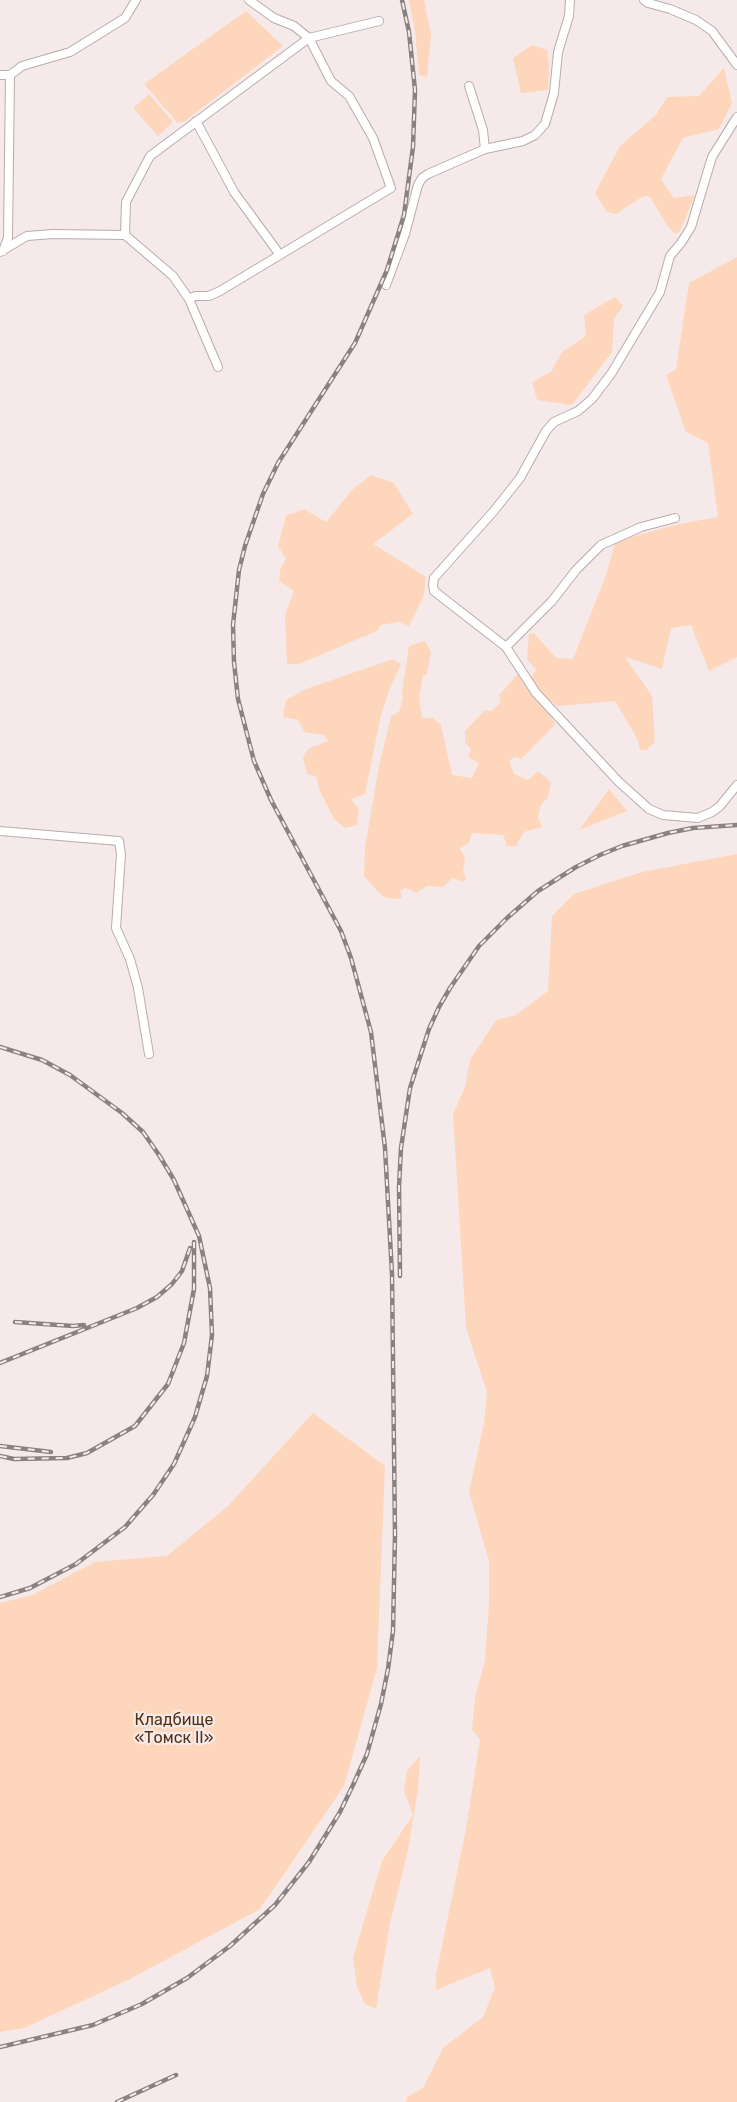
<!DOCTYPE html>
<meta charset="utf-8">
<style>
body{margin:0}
canvas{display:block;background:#f5eae9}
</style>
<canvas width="737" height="2102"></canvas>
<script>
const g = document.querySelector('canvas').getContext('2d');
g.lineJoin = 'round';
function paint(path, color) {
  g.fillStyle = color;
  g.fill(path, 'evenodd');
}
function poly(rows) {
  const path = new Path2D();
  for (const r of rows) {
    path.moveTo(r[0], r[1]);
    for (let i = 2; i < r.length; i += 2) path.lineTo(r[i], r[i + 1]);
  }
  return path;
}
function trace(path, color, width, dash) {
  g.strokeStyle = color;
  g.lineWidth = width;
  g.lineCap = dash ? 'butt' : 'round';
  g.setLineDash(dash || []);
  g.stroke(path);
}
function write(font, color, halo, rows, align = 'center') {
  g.font = font + ' Rubik,sans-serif';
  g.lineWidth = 4.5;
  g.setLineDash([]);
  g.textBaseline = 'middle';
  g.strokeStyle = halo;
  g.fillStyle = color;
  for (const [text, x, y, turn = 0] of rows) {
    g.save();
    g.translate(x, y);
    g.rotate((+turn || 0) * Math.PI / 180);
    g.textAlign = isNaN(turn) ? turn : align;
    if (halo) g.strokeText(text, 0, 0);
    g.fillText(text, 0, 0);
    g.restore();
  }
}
const green = poly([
 [409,0,424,0,431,35,427,77,419,75,415,32],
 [246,11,283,46,185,121,178,123,144,84],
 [532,45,547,50,549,67,548,90,521,93,513,58],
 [724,68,732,103,719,129,683,138,661,179,674,198,695,195,680,231,675,234,667,225,651,198,648,196,642,197,616,214,607,212,595,193,620,146,656,115,667,97,699,96],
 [149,94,173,122,158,136,133,108],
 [737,257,737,657,709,671,691,625,671,628,662,669,625,657,652,696,655,742,646,750,640,750,638,740,615,701,558,706,539,692,532,677,536,670,527,659,529,634,534,633,556,658,573,659,605,578,616,541,679,524,718,517,708,443,686,432,666,375,676,369,689,283],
 [615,297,623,306,614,319,612,352,572,405,537,400,532,382,551,372,562,352,586,336,584,315],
 [371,475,394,483,413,514,373,544,426,577,424,595,409,626,399,622,381,625,377,631,299,664,287,664,285,615,294,591,279,581,280,570,286,559,278,546,286,516,304,509,326,522,353,489],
 [425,641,431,652,427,674,423,675,419,697,422,718,433,718,441,725,452,775,472,778,479,763,468,757,471,749,465,742,465,731,485,710,492,711,501,702,499,695,518,674,556,724,521,759,514,757,509,761,514,774,528,780,538,771,551,782,548,797,541,805,538,817,542,827,524,832,516,846,507,846,503,835,472,833,469,843,460,848,465,858,463,872,466,878,464,882,452,878,443,887,427,886,416,893,405,888,400,891,402,897,397,899,383,897,364,876,365,847,379,766,391,716,399,712,403,698,402,692,409,646],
 [393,659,401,664,390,688,381,715,365,794,351,799,359,809,357,825,345,828,334,819,319,789,317,777,307,774,303,758,308,749,328,741,324,735,304,732,298,720,283,717,286,700,306,689],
 [609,789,627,811,579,830],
 [737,854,737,2102,406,2102,407,2097,423,2088,443,2048,483,2017,495,1988,490,1968,436,1990,436,1975,466,1829,480,1740,472,1729,475,1698,485,1660,489,1604,489,1561,469,1492,484,1423,487,1392,466,1328,453,1114,465,1087,470,1060,496,1020,516,1015,548,991,552,916,574,894,642,872],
 [313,1413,385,1466,377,1668,344,1786,260,1909,130,1979,24,2028,0,2032,0,1603,32,1595,95,1562,167,1556,228,1506],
 [420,1756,418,1789,408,1850,389,1928,376,2009,365,2004,357,1987,353,1958,382,1861,413,1815,404,1791,407,1771]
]);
const minor = poly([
 [644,0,648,3,670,9,696,20,712,31,737,65],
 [0,75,10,75,8,238,3,251],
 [10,75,22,66,70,52,125,18,136,0],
 [469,86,483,130,485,149],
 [737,117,712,157,691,227,681,243,670,256,660,292,611,374,592,399,578,411,554,422,546,431,520,478,493,512,434,578,433,585,434,591,506,647,536,693,619,782,649,809,663,815,698,818,712,812,720,806,737,785],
 [196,121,234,192,280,255],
 [125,235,126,202,150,156,309,38,379,21],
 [0,252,27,236,53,234,125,235,173,276,189,299,218,367],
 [386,285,405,234,418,185,422,178,428,174,485,149,523,141,535,135,545,124,554,93,558,52,569,16,570,0],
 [189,299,195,296,209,296,220,291,391,188,373,138,349,96,331,81,309,38,294,26,274,18,249,0],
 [506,647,552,601,576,570,601,545,641,527,675,518],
 [0,831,119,841,121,854,116,928,130,959,138,988,149,1054]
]);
const rail = poly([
 [0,1047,42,1060,70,1075,122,1113,143,1132,159,1155,174,1180,199,1236,210,1288,212,1335,207,1376,195,1417,174,1464,153,1495,125,1527,76,1564,30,1588,0,1597],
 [400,1276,399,1187,401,1148,410,1088,429,1029,439,1007,450,988,479,946,507,918,538,891,576,867,600,855,622,846,668,833,693,828,737,825],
 [15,1322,73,1326,84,1325],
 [0,1363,137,1308,157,1297,172,1284,182,1271,190,1248],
 [0,1446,51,1452],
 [0,1456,14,1459,67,1458,87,1453,135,1426,168,1384,184,1343,194,1289,194,1242],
 [0,2047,93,2025,142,2004,187,1978,230,1946,275,1905,309,1862,340,1812,353,1785,367,1754,381,1704,388,1669,393,1631,395,1535,392,1274,385,1148,371,1032,351,958,341,931,271,800,254,761,238,699,234,662,233,625,239,570,245,546,263,494,278,463,355,343,387,270,404,215,413,147,415,90,409,32,402,0],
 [117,2102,176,2075]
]);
const parkNames = [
 ["Кладбище",174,1720],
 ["«Томск II»",174,1738]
];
paint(green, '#fed6bb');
trace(minor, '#b7acac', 10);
trace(minor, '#fff', 8);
trace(rail, '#898281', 4.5);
trace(rail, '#f5eae9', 2, [7]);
write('16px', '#542f11', '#f5eae9', parkNames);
</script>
